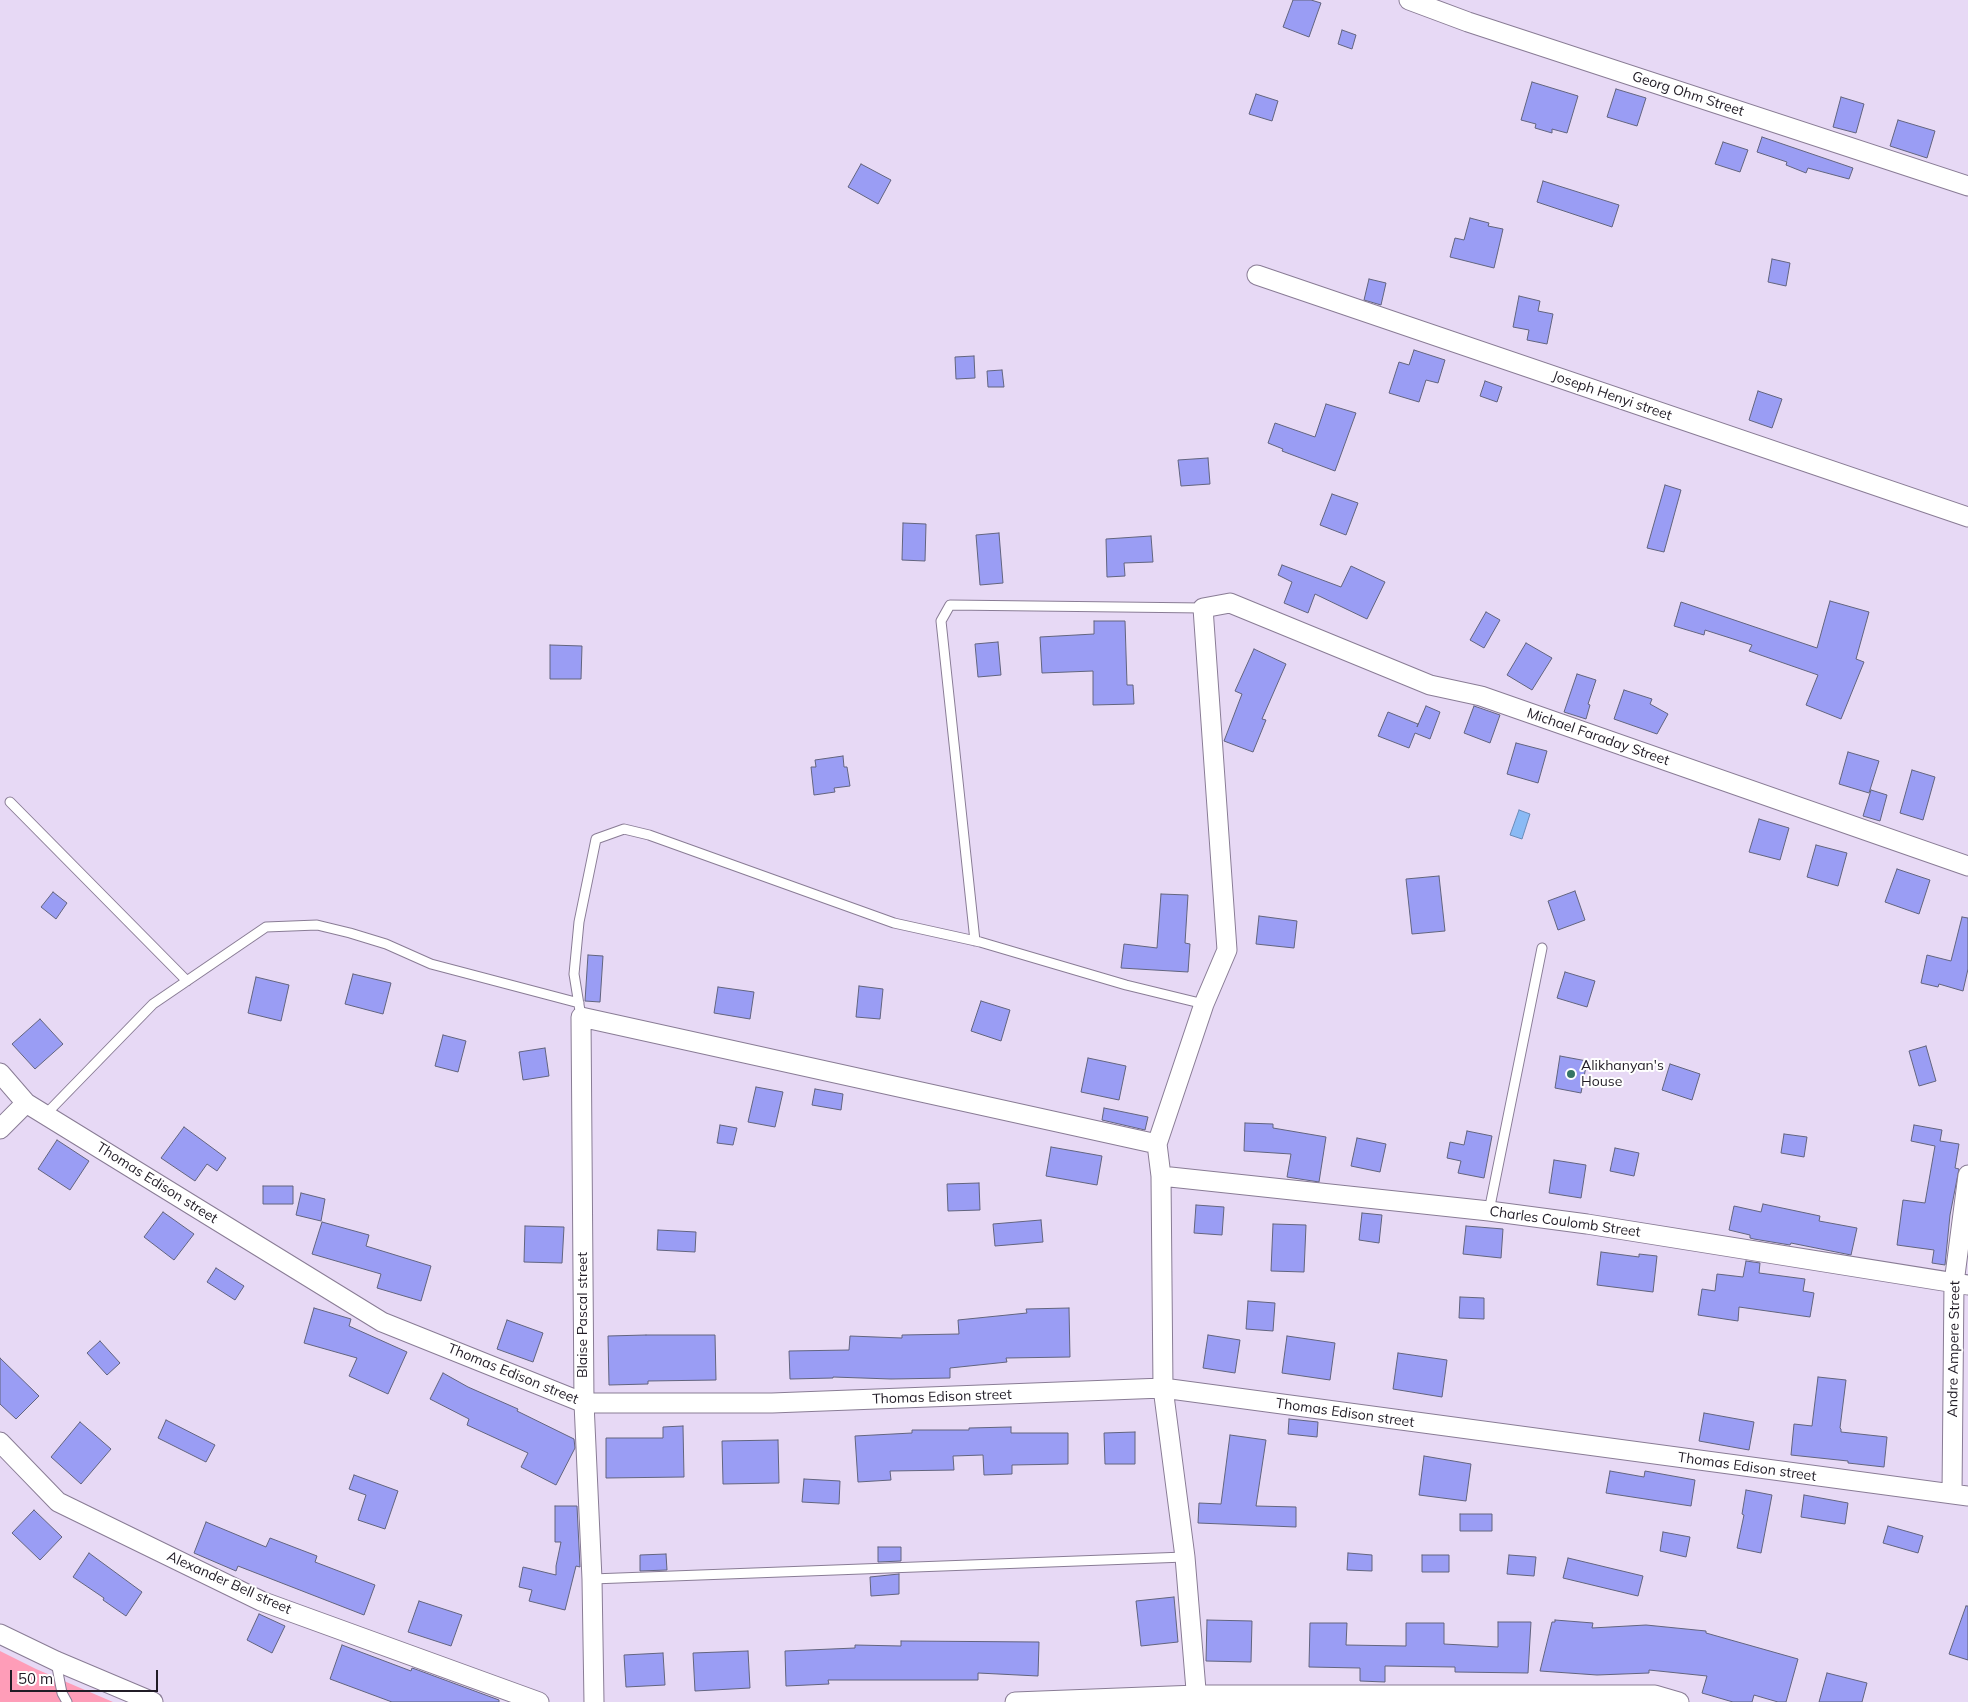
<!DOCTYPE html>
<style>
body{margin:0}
#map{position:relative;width:1968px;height:1702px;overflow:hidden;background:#e7d9f5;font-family:Mulish,sans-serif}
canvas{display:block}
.scale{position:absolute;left:10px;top:1670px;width:148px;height:22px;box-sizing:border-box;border:2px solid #211c26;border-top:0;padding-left:6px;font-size:15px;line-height:18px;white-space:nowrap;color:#211c26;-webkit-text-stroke:4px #fff;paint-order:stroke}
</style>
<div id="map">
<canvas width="1968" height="1702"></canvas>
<div class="scale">50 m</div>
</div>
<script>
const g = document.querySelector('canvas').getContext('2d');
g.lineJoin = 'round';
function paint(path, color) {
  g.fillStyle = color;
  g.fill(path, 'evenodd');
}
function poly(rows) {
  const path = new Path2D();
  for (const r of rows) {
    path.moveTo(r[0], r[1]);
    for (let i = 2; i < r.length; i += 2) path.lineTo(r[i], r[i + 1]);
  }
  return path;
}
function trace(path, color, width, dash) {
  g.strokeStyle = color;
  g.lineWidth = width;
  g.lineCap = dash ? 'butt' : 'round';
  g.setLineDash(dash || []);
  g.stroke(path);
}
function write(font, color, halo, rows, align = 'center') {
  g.font = font + ' Mulish,sans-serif';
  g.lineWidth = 4;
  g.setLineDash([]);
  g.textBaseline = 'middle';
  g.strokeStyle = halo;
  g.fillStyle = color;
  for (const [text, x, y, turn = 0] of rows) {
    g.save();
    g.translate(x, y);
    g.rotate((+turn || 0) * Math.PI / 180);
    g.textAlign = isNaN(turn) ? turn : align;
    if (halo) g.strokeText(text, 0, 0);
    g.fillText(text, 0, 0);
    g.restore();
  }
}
const green = poly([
 [0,1651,36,1669,113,1702,0,1702]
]);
const water = poly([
 [1519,810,1530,814,1522,839,1510,835,1519,810]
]);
const building = poly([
 [1293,0,1311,0,1321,3,1309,37,1283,27,1293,0],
 [1342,30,1356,35,1352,49,1338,44,1342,30],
 [1532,82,1578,96,1567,133,1552,129,1552,133,1535,128,1536,124,1521,120,1532,82],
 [1616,89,1646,98,1637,126,1607,117,1616,89],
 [1256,94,1278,101,1272,121,1249,114,1256,94],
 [1841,97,1864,104,1856,133,1833,127,1841,97],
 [1898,120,1935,131,1927,158,1890,146,1898,120],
 [1762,137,1853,168,1849,179,1808,168,1806,173,1786,165,1787,162,1757,152,1762,137],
 [1723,142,1748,150,1740,172,1715,164,1723,142],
 [861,164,891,180,878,204,848,187,861,164],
 [1543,181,1619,205,1612,227,1537,202,1543,181],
 [1470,218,1489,223,1488,226,1503,229,1494,268,1450,257,1455,238,1464,240,1470,218],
 [1772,259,1790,263,1786,286,1768,282,1772,259],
 [1369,279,1386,283,1381,305,1364,300,1369,279],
 [1519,296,1540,301,1538,311,1553,314,1547,344,1527,340,1529,330,1513,327,1519,296],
 [1414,350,1445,360,1438,383,1426,380,1419,402,1389,393,1399,362,1409,365,1414,350],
 [974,356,975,378,956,379,955,357,974,356],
 [1002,370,1004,387,988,387,987,371,1002,370],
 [1485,381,1502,387,1497,402,1480,396,1485,381],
 [1758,391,1782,399,1772,428,1749,420,1758,391],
 [1326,404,1356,413,1335,471,1282,451,1283,449,1268,443,1275,423,1315,437,1326,404],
 [1208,458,1210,484,1181,486,1178,460,1208,458],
 [1665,485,1681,490,1664,552,1647,548,1665,485],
 [1332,494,1358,503,1346,535,1320,525,1332,494],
 [903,523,926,524,925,561,902,560,903,523],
 [999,533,1003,583,980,585,976,535,999,533],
 [1151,536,1153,562,1124,563,1125,576,1107,577,1106,539,1151,536],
 [1282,565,1341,587,1351,566,1385,582,1367,619,1315,594,1308,613,1284,603,1292,582,1278,575,1282,565],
 [1830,601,1869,612,1856,659,1864,662,1841,719,1806,705,1818,675,1749,651,1752,645,1705,630,1704,635,1674,626,1681,602,1817,648,1830,601],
 [1486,612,1500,620,1484,648,1470,640,1486,612],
 [1094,621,1125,621,1127,685,1133,685,1134,704,1093,705,1093,671,1042,673,1040,637,1094,634,1094,621],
 [998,642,1001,675,978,677,975,644,998,642],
 [1526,643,1552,658,1532,690,1507,675,1526,643],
 [550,645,582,646,581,679,550,679,550,645],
 [1254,649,1286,664,1262,719,1266,720,1253,752,1224,741,1242,694,1235,691,1254,649],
 [1577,674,1596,680,1588,704,1590,705,1586,719,1564,712,1577,674],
 [1624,690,1652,699,1650,704,1668,714,1657,734,1614,719,1624,690],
 [1426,706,1440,712,1430,739,1415,733,1409,748,1378,736,1388,712,1418,724,1417,727,1426,706],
 [1474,706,1500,715,1490,743,1464,733,1474,706],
 [1516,743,1547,751,1538,783,1507,774,1516,743],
 [1848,752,1879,761,1869,793,1839,784,1848,752],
 [843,756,844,767,847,767,850,786,834,788,835,792,814,795,811,767,816,767,815,760,843,756],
 [1912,770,1935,777,1923,820,1900,813,1912,770],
 [1871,790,1887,795,1880,821,1863,816,1871,790],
 [1759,819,1789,828,1780,860,1749,852,1759,819],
 [1816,845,1847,853,1838,886,1807,877,1816,845],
 [1897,869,1930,880,1919,914,1885,902,1897,869],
 [1439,876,1445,931,1412,934,1406,879,1439,876],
 [1575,891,1585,920,1558,930,1548,901,1575,891],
 [53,892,67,903,56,919,41,907,53,892],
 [1161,894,1188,895,1185,943,1190,944,1188,972,1121,968,1124,944,1157,948,1161,894],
 [1259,916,1297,921,1294,948,1256,944,1259,916],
 [1962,917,1968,918,1968,969,1963,991,1939,984,1938,987,1921,983,1927,955,1951,961,1962,917],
 [588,955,603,956,600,1002,585,1001,588,955],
 [1565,972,1595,981,1587,1007,1557,998,1565,972],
 [353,974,391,983,383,1014,345,1004,353,974],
 [256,977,289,985,281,1021,248,1013,256,977],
 [859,986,883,989,880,1019,856,1017,859,986],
 [718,987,754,992,750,1019,714,1013,718,987],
 [981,1001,1010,1010,1001,1041,971,1031,981,1001],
 [40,1019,63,1044,35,1069,12,1044,40,1019],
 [443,1035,466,1041,458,1072,435,1066,443,1035],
 [1926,1046,1936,1081,1919,1086,1909,1051,1926,1046],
 [545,1048,549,1076,523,1080,519,1052,545,1048],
 [1560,1056,1587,1061,1581,1093,1555,1088,1560,1056],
 [1088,1058,1126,1066,1119,1100,1081,1092,1088,1058],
 [1670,1064,1700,1074,1692,1100,1662,1090,1670,1064],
 [756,1087,783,1092,775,1127,748,1122,756,1087],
 [815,1089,843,1094,841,1110,812,1105,815,1089],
 [1104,1108,1148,1117,1145,1130,1102,1120,1104,1108],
 [1245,1123,1273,1124,1273,1128,1326,1137,1319,1182,1287,1177,1291,1154,1244,1151,1245,1123],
 [720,1125,737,1128,733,1145,717,1143,720,1125],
 [1914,1125,1942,1130,1940,1141,1959,1144,1955,1168,1959,1169,1950,1215,1945,1265,1932,1263,1934,1250,1897,1245,1903,1200,1925,1203,1935,1146,1911,1141,1914,1125],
 [184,1127,226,1158,217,1171,207,1164,195,1181,161,1158,184,1127],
 [1467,1131,1492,1136,1484,1178,1458,1173,1461,1161,1447,1158,1450,1142,1464,1145,1467,1131],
 [1784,1134,1807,1137,1804,1157,1781,1153,1784,1134],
 [1357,1138,1386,1144,1380,1172,1351,1166,1357,1138],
 [57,1140,89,1161,70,1190,38,1169,57,1140],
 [1051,1147,1102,1156,1097,1185,1046,1176,1051,1147],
 [1615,1148,1639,1153,1634,1176,1610,1171,1615,1148],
 [1554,1160,1586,1165,1581,1198,1549,1193,1554,1160],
 [979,1183,980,1210,948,1211,947,1184,979,1183],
 [263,1186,293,1186,293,1204,263,1204,263,1186],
 [301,1193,325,1199,321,1221,296,1215,301,1193],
 [1763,1204,1820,1216,1819,1221,1857,1228,1851,1255,1791,1243,1790,1245,1754,1239,1750,1238,1750,1235,1729,1230,1734,1206,1761,1212,1763,1204],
 [1196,1205,1224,1207,1222,1235,1194,1233,1196,1205],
 [163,1212,194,1234,174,1260,144,1237,163,1212],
 [1362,1213,1382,1215,1379,1243,1359,1240,1362,1213],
 [1041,1220,1043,1242,995,1246,993,1224,1041,1220],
 [322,1222,369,1235,366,1246,431,1266,421,1301,377,1288,381,1274,312,1254,322,1222],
 [1273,1224,1306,1225,1304,1272,1271,1271,1273,1224],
 [525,1226,564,1227,562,1263,524,1262,525,1226],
 [1466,1226,1503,1229,1501,1258,1463,1254,1466,1226],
 [658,1230,696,1232,695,1252,657,1250,658,1230],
 [1601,1252,1639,1257,1639,1254,1657,1256,1653,1292,1597,1285,1601,1252],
 [1746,1261,1760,1263,1759,1273,1805,1279,1803,1291,1814,1293,1810,1317,1739,1307,1738,1321,1698,1315,1702,1289,1715,1291,1717,1274,1743,1277,1746,1261],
 [216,1268,244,1286,235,1300,207,1282,216,1268],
 [1460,1297,1484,1298,1484,1319,1459,1318,1460,1297],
 [1248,1301,1275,1303,1273,1331,1246,1329,1248,1301],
 [314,1308,351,1319,349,1326,407,1352,388,1394,349,1376,357,1358,304,1343,314,1308],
 [1069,1308,1070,1357,1006,1358,1007,1362,950,1368,950,1378,891,1379,833,1377,833,1378,790,1379,789,1351,849,1350,850,1336,902,1338,902,1335,959,1334,958,1320,1027,1313,1026,1309,1069,1308],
 [507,1320,543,1333,533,1362,497,1349,507,1320],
 [646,1335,715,1335,716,1380,648,1381,648,1384,609,1385,608,1336,646,1335],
 [1208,1335,1240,1340,1235,1373,1203,1368,1208,1335],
 [1287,1336,1335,1343,1330,1380,1282,1373,1287,1336],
 [100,1341,120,1363,107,1375,87,1353,100,1341],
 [1398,1353,1447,1360,1442,1397,1393,1389,1398,1353],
 [0,1358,39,1396,16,1419,0,1404,0,1358],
 [443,1373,468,1387,518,1409,517,1411,574,1439,575,1448,556,1485,521,1467,528,1453,467,1425,469,1419,430,1399,443,1373],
 [1818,1377,1846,1380,1840,1428,1841,1429,1841,1432,1887,1437,1884,1467,1848,1463,1848,1461,1791,1455,1794,1424,1812,1426,1818,1377],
 [1704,1413,1754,1422,1749,1450,1699,1441,1704,1413],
 [1289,1419,1318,1422,1317,1437,1288,1434,1289,1419],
 [166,1420,215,1445,206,1462,158,1438,166,1420],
 [80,1422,111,1449,81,1484,51,1457,80,1422],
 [683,1426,684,1477,606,1478,606,1438,663,1438,663,1427,683,1426],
 [1011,1427,1011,1433,1068,1433,1068,1464,1012,1465,1012,1474,984,1475,983,1455,953,1456,954,1470,890,1471,891,1480,858,1482,855,1436,912,1433,912,1430,969,1430,969,1428,1011,1427],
 [1135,1432,1135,1464,1105,1464,1104,1433,1135,1432],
 [1230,1435,1266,1440,1256,1506,1296,1507,1296,1527,1198,1523,1199,1503,1221,1504,1230,1435],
 [778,1440,779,1483,723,1484,722,1441,778,1440],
 [1424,1456,1471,1464,1466,1501,1419,1495,1424,1456],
 [1610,1471,1644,1477,1645,1471,1695,1480,1691,1506,1606,1493,1610,1471],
 [354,1475,398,1491,385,1529,358,1520,366,1495,349,1489,354,1475],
 [804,1479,840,1481,839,1504,802,1502,804,1479],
 [1746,1490,1772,1495,1761,1553,1737,1548,1744,1515,1742,1514,1746,1490],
 [1804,1495,1848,1503,1845,1524,1801,1517,1804,1495],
 [555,1506,577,1506,580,1567,576,1566,565,1610,529,1601,532,1590,519,1587,523,1567,556,1575,556,1566,561,1542,555,1542,555,1506],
 [34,1510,62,1537,40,1560,12,1533,34,1510],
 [1460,1514,1492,1514,1492,1531,1460,1531,1460,1514],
 [206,1522,266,1547,270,1538,317,1556,315,1562,375,1585,364,1615,238,1566,236,1571,194,1553,206,1522],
 [1888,1526,1923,1536,1918,1553,1883,1543,1888,1526],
 [1663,1532,1690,1537,1686,1557,1660,1551,1663,1532],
 [878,1547,901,1547,901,1561,878,1562,878,1547],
 [89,1553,142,1592,126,1616,103,1600,104,1598,73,1577,89,1553],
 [1348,1553,1372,1555,1372,1571,1347,1570,1348,1553],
 [666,1554,667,1570,640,1571,640,1555,666,1554],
 [1422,1555,1449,1555,1449,1572,1422,1572,1422,1555],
 [1509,1555,1536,1557,1534,1576,1507,1574,1509,1555],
 [1568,1558,1643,1576,1638,1596,1563,1578,1568,1558],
 [899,1574,899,1594,871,1596,870,1577,899,1574],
 [1174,1597,1178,1642,1141,1646,1136,1601,1174,1597],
 [419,1601,462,1615,451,1646,408,1632,419,1601],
 [1966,1606,1968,1606,1968,1660,1949,1654,1966,1606],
 [259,1614,285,1626,272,1653,247,1640,259,1614],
 [1207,1620,1252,1621,1251,1662,1206,1661,1207,1620],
 [1555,1620,1593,1623,1592,1628,1646,1625,1706,1631,1706,1633,1798,1659,1786,1702,1778,1702,1754,1695,1752,1702,1733,1702,1702,1693,1707,1676,1649,1670,1649,1673,1597,1675,1540,1671,1552,1622,1555,1622,1555,1620],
 [1498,1622,1531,1622,1528,1673,1455,1672,1455,1667,1385,1666,1385,1682,1360,1681,1360,1668,1309,1667,1310,1623,1347,1623,1346,1645,1406,1646,1406,1623,1444,1623,1444,1644,1498,1647,1498,1622],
 [901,1641,1039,1642,1038,1676,978,1673,978,1680,828,1680,829,1684,786,1686,785,1651,855,1648,855,1645,901,1646,901,1641],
 [342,1645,411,1671,412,1668,415,1669,499,1700,499,1702,392,1702,330,1679,342,1645],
 [748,1651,750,1688,695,1691,693,1653,748,1651],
 [663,1653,665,1685,626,1687,624,1655,663,1653],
 [1827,1673,1867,1683,1862,1702,1819,1702,1827,1673]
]);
const service = poly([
 [10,802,187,981],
 [975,941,941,621,950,605,1203,608],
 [581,1017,574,974,579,922,596,839,624,829,649,835,894,923,980,942,1126,985,1204,1004],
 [46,1114,153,1004,266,927,317,925,350,933,386,944,431,964,579,1003],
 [1489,1211,1542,948],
 [592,1579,1185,1557],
 [56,1662,62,1693,67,1702]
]);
const minor = poly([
 [1409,0,1468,22,1968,186],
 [1257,275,1968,517],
 [0,1073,26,1103,382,1322,584,1403,772,1403,1163,1388,1968,1496],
 [0,1129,26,1103],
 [1161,1176,1489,1211,1587,1224,1968,1285],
 [0,1442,58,1502,261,1601,539,1702],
 [1952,1494,1954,1283,1968,1175],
 [0,1634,56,1661,153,1702],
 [594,1702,592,1579,584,1403,581,1017,1157,1144],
 [1015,1702,1197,1695,1655,1695,1679,1702],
 [1197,1702,1185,1557,1163,1388,1161,1176,1157,1144,1204,1004,1227,950,1203,608,1230,603,1430,685,1481,696,1968,866]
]);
const markers = [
 [1571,1074,5,"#357564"]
];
const streetNames = [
 ["Georg Ohm Street",1688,94,18],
 ["Joseph Henyi street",1612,396,19],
 ["Michael Faraday Street",1598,737,19],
 ["Thomas Edison street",157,1183,32],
 ["Charles Coulomb Street",1565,1222,8],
 ["Blaise Pascal street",583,1315,-90],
 ["Andre Ampere Street",1954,1349,-89],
 ["Thomas Edison street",513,1374,22],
 ["Thomas Edison street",942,1397,-2],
 ["Thomas Edison street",1345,1413,8],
 ["Thomas Edison street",1747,1467,8],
 ["Alexander Bell street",229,1583,24]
];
const poiNames = [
 ["Alikhanyan's",1581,1066],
 ["House",1581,1082]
];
paint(green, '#fe9db8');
paint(water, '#8abaf5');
trace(water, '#6a8bb7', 1);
paint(building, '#9a9df4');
trace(building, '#62647e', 1);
trace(service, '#897c95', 11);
trace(minor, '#897c95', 21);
trace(service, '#fff', 9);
trace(minor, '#fff', 19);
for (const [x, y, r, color] of markers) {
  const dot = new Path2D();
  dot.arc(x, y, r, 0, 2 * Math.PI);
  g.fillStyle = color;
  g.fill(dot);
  trace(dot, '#fff', 2);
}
write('14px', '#211c26', '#fff', streetNames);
write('14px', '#211c26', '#fff', poiNames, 'left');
</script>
